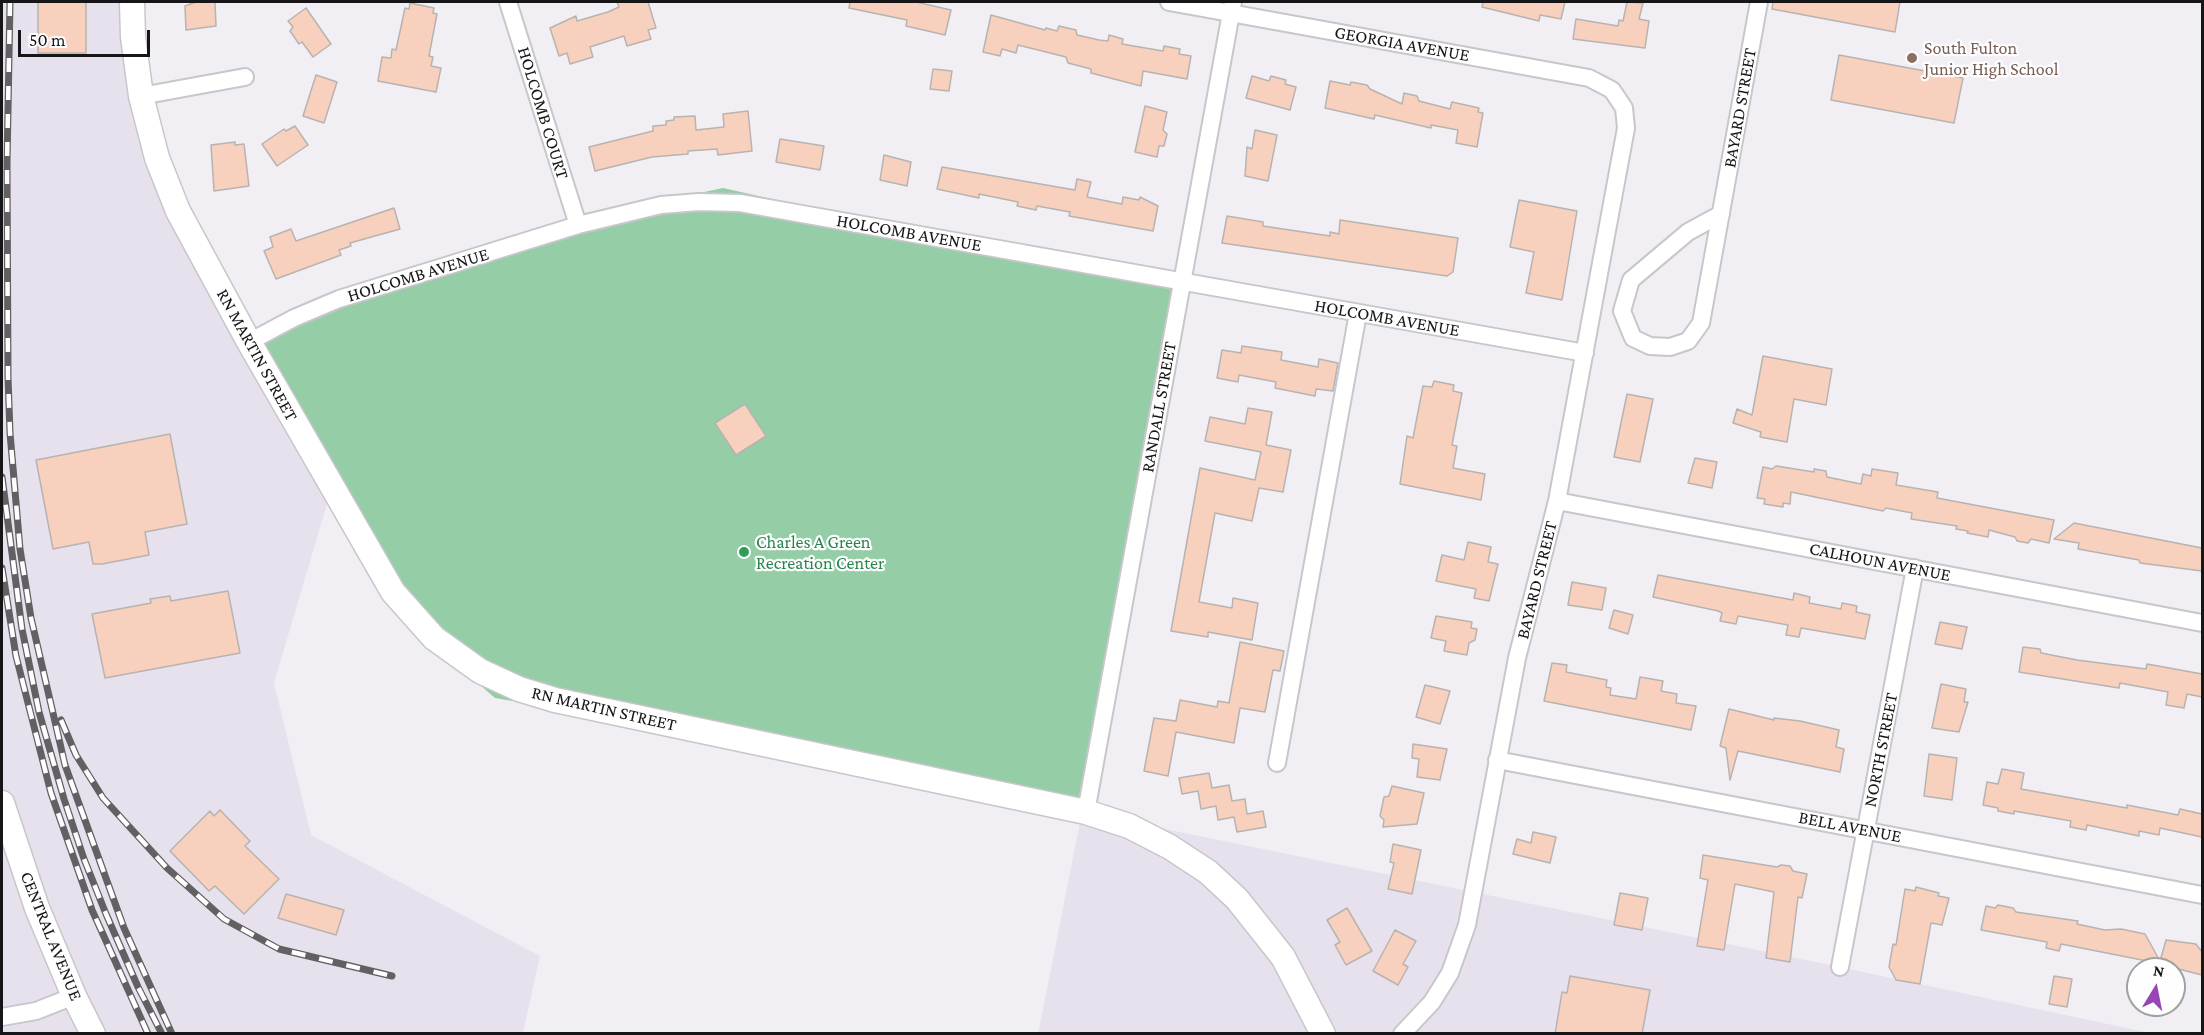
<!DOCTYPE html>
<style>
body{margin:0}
#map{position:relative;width:2204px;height:1035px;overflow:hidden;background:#f2eff4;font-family:"Crimson Pro",serif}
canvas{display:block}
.frame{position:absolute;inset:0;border:3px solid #161517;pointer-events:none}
.north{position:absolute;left:2126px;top:957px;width:60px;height:60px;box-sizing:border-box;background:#fefeff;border:2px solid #a1a1a2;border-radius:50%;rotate:10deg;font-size:16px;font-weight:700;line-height:24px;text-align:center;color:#161517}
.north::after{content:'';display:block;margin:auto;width:21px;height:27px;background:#9846b5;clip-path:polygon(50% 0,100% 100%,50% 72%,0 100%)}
.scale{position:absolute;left:18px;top:30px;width:132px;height:27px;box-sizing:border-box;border:3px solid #161517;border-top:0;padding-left:8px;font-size:18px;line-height:21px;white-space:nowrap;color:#161517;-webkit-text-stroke:4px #fefeff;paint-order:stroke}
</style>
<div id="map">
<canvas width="2204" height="1035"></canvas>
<div class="frame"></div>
<div class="north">N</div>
<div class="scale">50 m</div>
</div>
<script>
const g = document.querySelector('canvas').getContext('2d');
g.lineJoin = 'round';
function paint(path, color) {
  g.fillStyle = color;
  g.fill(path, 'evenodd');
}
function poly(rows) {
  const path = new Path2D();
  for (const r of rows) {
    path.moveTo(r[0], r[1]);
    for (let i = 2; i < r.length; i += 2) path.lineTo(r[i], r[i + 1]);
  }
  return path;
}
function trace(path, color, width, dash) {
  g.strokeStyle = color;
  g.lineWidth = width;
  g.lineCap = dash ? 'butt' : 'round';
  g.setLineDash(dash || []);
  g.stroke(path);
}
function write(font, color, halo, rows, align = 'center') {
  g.font = font + ' "Crimson Pro",serif';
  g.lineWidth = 4.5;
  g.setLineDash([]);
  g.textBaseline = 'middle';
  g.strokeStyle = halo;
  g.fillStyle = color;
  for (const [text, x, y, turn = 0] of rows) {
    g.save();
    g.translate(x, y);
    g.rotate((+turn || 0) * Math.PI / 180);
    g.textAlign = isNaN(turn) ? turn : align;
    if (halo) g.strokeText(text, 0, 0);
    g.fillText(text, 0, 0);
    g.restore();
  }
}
const built = poly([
 [2,2,137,2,163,174,330,494,274,683,311,835,540,956,523,1033,2,1034],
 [1082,812,1840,967,2150,1033,1038,1034]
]);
const green = poly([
 [723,188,1173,289,1082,812,812,753,495,698,393,610,330,494,240,339,427,278,540,227]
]);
const building = poly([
 [38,2,86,2,86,53,38,53,38,2],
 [196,2,215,2,216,26,186,30,185,6,196,2],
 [617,2,648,2,656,28,648,30,651,39,627,46,624,36,590,47,593,57,570,64,567,53,559,56,550,28,576,16,577,21,608,12,619,7,617,2],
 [850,2,916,2,951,10,945,35,906,26,907,20,849,8,850,2],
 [1483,2,1565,2,1561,19,1540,15,1539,21,1482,7,1483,2],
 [1627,2,1643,3,1639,19,1649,21,1645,48,1573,39,1576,19,1618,26,1619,20,1623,21,1627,2],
 [1773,2,1900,2,1895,32,1772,9,1773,2],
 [410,3,434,8,433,13,437,14,429,56,433,57,431,66,441,68,436,92,378,81,382,57,391,58,392,49,396,50,405,8,409,9,410,3],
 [306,8,331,44,313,57,302,42,299,44,290,31,293,27,288,21,306,8],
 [991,15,1045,30,1046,28,1057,31,1059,26,1076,30,1077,35,1099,40,1108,41,1109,35,1123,39,1122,44,1163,51,1164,46,1180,49,1179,54,1191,56,1187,79,1143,71,1141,86,1091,73,1091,69,1068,63,1066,57,1018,45,1016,53,1002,49,1000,56,983,52,991,15],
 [1839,55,1963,78,1954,123,1831,100,1839,55],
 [933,69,952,71,949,91,930,89,933,69],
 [316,75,337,82,324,123,303,116,316,75],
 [1252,76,1269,81,1271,76,1286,80,1285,84,1296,87,1290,110,1246,98,1252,76],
 [1330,81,1350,85,1351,82,1367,85,1370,89,1402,104,1404,93,1417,96,1419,101,1450,109,1452,102,1479,108,1478,112,1483,113,1477,147,1456,143,1458,130,1431,125,1431,128,1375,115,1374,119,1325,108,1330,81],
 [1145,106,1167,112,1163,130,1167,134,1164,146,1159,146,1157,157,1135,152,1145,106],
 [748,111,752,151,718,155,717,149,688,151,688,154,652,157,595,171,589,147,653,131,653,126,666,125,666,121,674,120,674,117,695,116,696,130,724,127,723,114,748,111],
 [295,126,308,145,277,166,262,144,284,129,286,131,295,126],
 [1255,130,1277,135,1268,181,1245,176,1247,147,1252,149,1255,130],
 [780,139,824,146,820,170,776,162,780,139],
 [235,142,235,145,244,144,249,186,214,191,211,145,235,142],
 [884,155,911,162,907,186,880,180,884,155],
 [942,167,1075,190,1077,179,1091,182,1087,197,1122,204,1123,197,1139,200,1140,197,1158,206,1153,231,1069,216,1070,212,1037,206,1036,210,1017,206,1018,202,979,194,979,198,937,189,942,167],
 [1519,200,1577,211,1562,300,1526,293,1534,252,1510,247,1519,200],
 [394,208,400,229,350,243,351,246,339,250,341,255,276,279,264,251,273,247,270,237,291,229,296,241,394,208],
 [1227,216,1263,222,1263,226,1330,236,1330,232,1339,234,1340,220,1458,238,1453,272,1447,276,1222,243,1227,216],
 [1242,346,1282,352,1281,360,1318,367,1319,359,1338,363,1333,391,1316,389,1315,396,1275,388,1276,382,1239,375,1238,382,1217,378,1222,350,1241,353,1242,346],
 [1763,356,1832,369,1826,405,1794,399,1787,442,1760,437,1761,432,1733,423,1737,409,1752,415,1763,356],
 [1434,381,1454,385,1453,391,1462,393,1452,445,1457,446,1453,468,1485,474,1481,500,1400,484,1407,436,1413,438,1423,386,1432,387,1434,381],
 [1627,394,1653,399,1640,462,1614,457,1627,394],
 [745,404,766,436,736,455,715,423,745,404],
 [1248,408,1272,412,1266,445,1291,450,1283,492,1259,488,1252,521,1215,513,1199,602,1232,608,1233,598,1258,603,1252,640,1208,632,1208,637,1171,631,1200,468,1255,480,1261,452,1205,441,1210,417,1245,424,1248,408],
 [170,434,187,524,145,532,149,555,102,564,93,564,89,542,53,549,36,460,170,434],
 [1695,458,1717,462,1712,488,1688,483,1695,458],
 [1776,466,1814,472,1814,469,1826,471,1827,477,1861,484,1863,474,1871,476,1872,469,1898,473,1896,485,1938,492,1937,498,2054,520,2049,543,2031,539,2028,543,2017,541,2015,537,1989,530,1988,537,1967,533,1968,531,1956,529,1957,526,1911,519,1912,513,1886,508,1883,511,1791,492,1790,504,1783,503,1783,507,1764,504,1765,499,1757,498,1763,467,1772,469,1776,466],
 [2074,523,2202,548,2202,571,2140,563,2139,560,2078,549,2079,543,2054,539,2074,523],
 [1468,542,1491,547,1488,562,1498,564,1489,601,1474,598,1476,589,1436,581,1442,555,1464,560,1468,542],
 [1658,575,1793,600,1794,593,1810,597,1809,603,1841,609,1842,603,1857,606,1856,612,1870,615,1865,639,1801,628,1799,637,1786,635,1788,625,1738,616,1736,624,1720,621,1722,613,1718,611,1653,597,1658,575],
 [1572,582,1606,588,1602,610,1568,605,1572,582],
 [228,591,240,653,105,678,92,614,151,603,150,599,170,596,171,601,228,591],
 [1614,610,1633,615,1628,634,1609,628,1614,610],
 [1436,616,1472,622,1471,628,1477,629,1475,640,1469,643,1467,655,1444,651,1446,641,1431,638,1436,616],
 [1940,622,1967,627,1962,649,1935,644,1940,622],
 [1240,642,1284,651,1280,671,1273,670,1265,712,1240,708,1234,743,1176,732,1168,776,1144,771,1154,718,1176,721,1180,700,1217,707,1218,701,1229,703,1240,642],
 [2023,647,2040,649,2041,653,2077,660,2146,669,2147,664,2202,674,2202,697,2187,694,2184,708,2166,705,2168,692,2120,683,2119,688,2019,672,2023,647],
 [1552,663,1567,665,1566,672,1607,680,1606,687,1611,688,1610,695,1636,699,1640,677,1663,681,1661,691,1677,694,1676,703,1696,706,1691,730,1544,701,1552,663],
 [1941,684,1966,689,1964,702,1968,702,1959,732,1932,728,1941,684],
 [1425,685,1450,691,1440,724,1416,717,1425,685],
 [1729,709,1774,720,1774,718,1800,721,1839,730,1836,747,1844,749,1840,772,1738,751,1730,780,1726,748,1720,746,1729,709],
 [1413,744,1447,749,1440,780,1417,777,1419,759,1412,758,1413,744],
 [1929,754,1957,758,1952,800,1924,796,1929,754],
 [2002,769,2024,773,2021,789,2127,808,2127,805,2178,815,2180,809,2202,814,2202,837,2160,828,2159,835,2139,831,2139,836,2087,825,2086,830,2070,827,2071,821,2014,811,2014,814,1998,811,1998,808,1983,805,1987,782,1998,784,2002,769],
 [1209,773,1212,788,1229,785,1232,801,1245,799,1247,814,1263,811,1266,827,1237,832,1234,817,1218,820,1216,806,1201,809,1198,791,1182,794,1179,778,1209,773],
 [1392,786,1424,793,1417,824,1383,827,1384,820,1380,816,1384,797,1389,796,1392,786],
 [220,810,250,841,245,846,279,879,244,914,215,886,209,891,170,851,210,811,214,816,220,810],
 [1533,832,1556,837,1550,863,1513,854,1517,839,1531,843,1533,832],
 [1393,844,1421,850,1412,894,1388,889,1394,863,1390,862,1393,844],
 [1703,855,1777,867,1781,865,1790,866,1793,871,1807,874,1802,898,1798,897,1790,962,1766,958,1774,892,1735,884,1724,950,1697,946,1708,880,1700,878,1703,855],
 [1916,887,1939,893,1938,896,1949,898,1942,925,1931,923,1920,984,1896,980,1889,967,1893,944,1896,945,1905,889,1915,891,1916,887],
 [1620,893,1648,898,1642,930,1614,925,1620,893],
 [286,894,344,910,336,935,278,918,286,894],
 [1998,905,2013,908,2016,912,2078,921,2077,924,2105,930,2121,929,2145,934,2160,961,2166,940,2196,944,2202,952,2202,975,2147,961,2061,944,2059,951,2046,948,2047,942,1981,930,1986,906,1995,908,1998,905],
 [1347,908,1372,951,1346,965,1335,945,1340,942,1327,920,1347,908],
 [1395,930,1416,941,1403,964,1408,967,1398,985,1373,971,1395,930],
 [1570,976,1650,990,1642,1034,1555,1034,1562,992,1567,993,1570,976],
 [2054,976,2072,979,2067,1007,2049,1004,2054,976]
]);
const street = poly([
 [508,2,578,225],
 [1169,2,1589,78,1612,90,1624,108,1626,128,1557,501,1517,658,1467,925,1450,973,1432,1002,1402,1034],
 [141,96,245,77],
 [1721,214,1688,232,1631,280,1622,311,1633,338,1650,346,1670,347,1688,341,1701,323,1759,2],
 [249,342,294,318,339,299,578,225,661,205,699,202,740,203,1585,353],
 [1557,501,2202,623],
 [1497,760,2202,895],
 [1277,763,1358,313],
 [1086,812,1233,2],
 [1840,967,1915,568],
 [2,1017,36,1011,74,996]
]);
const secondary = poly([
 [132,2,133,37,141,96,157,158,178,211,249,342,393,592,434,638,480,671,519,689,555,700,1086,812,1129,826,1170,847,1208,872,1237,899,1283,957,1323,1034],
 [2,803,37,908,74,996,93,1034]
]);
const rail = poly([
 [10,2,7,164,8,377,10,433,20,549,31,618,65,765,124,928,172,1034],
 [2,477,22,629,39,712,64,799,84,859,106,914,138,987,162,1034],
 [2,568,16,656,51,793,92,910,148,1034],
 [61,720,76,755,103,798,167,868,224,919,279,949,392,976]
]);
const markers = [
 [1912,58,6,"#8d6e63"],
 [744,552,6,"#2e9e5b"]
];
const streetNames = [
 ["GEORGIA AVENUE",1402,44,10],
 ["BAYARD STREET",1740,108,-80],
 ["HOLCOMB COURT",543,113,73],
 ["HOLCOMB AVENUE",909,233,10],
 ["HOLCOMB AVENUE",418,275,-17],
 ["HOLCOMB AVENUE",1387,318,10],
 ["RN MARTIN STREET",257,355,61],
 ["RANDALL STREET",1159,407,-80],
 ["CALHOUN AVENUE",1880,562,11],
 ["BAYARD STREET",1537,580,-76],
 ["RN MARTIN STREET",604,709,13],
 ["NORTH STREET",1881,750,-79],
 ["BELL AVENUE",1850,827,11],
 ["CENTRAL AVENUE",51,936,68]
];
const educationNames = [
 ["South Fulton",1924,48],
 ["Junior High School",1924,69]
];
const leisureNames = [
 ["Charles A Green",756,542],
 ["Recreation Center",756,563]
];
paint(built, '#e7e1ed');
paint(green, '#94cda6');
paint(building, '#f7d0be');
trace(building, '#b8b3b0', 1.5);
trace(street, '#c8c6cb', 20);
trace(secondary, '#c8c6cb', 27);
trace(street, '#fff', 16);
trace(secondary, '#fff', 24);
trace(rail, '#626063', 7);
trace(rail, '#fefeff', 4.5, [14]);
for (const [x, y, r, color] of markers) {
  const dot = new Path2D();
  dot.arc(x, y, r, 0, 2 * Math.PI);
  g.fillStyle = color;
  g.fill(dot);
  trace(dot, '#fefeff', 2);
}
write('18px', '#161517', '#fefeff', streetNames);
write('18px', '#785e54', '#fefeff', educationNames, 'left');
write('18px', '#27864d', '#fefeff', leisureNames, 'left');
</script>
